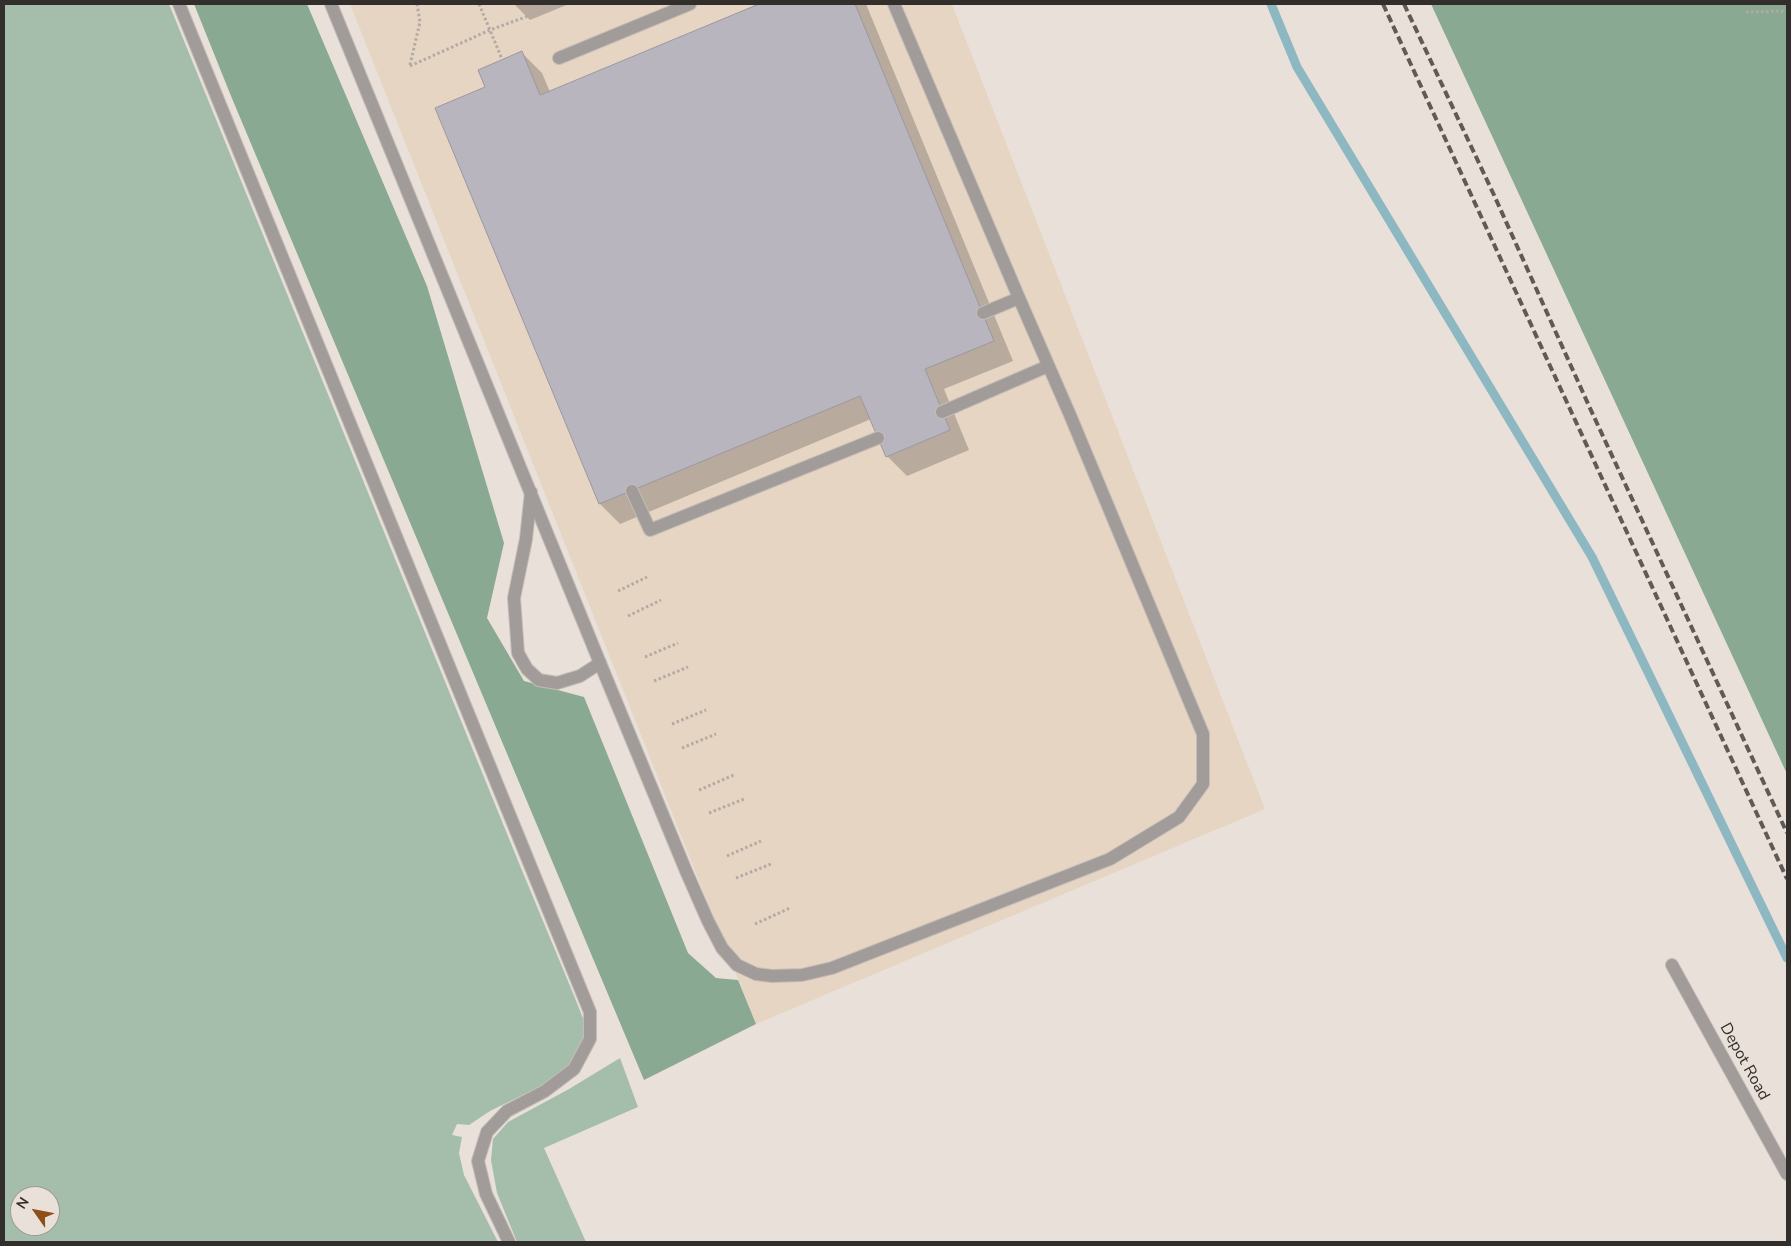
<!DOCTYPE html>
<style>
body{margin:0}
#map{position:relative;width:1791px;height:1246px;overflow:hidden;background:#eae0da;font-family:"Nunito Sans",sans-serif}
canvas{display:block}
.frame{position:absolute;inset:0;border:5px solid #322e2c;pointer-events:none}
.north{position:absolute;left:10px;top:1186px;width:50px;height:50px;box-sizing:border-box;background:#eae0da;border:1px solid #a09994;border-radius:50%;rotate:303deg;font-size:14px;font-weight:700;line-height:20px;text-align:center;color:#322e2c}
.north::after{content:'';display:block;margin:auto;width:18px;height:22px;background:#8f4f19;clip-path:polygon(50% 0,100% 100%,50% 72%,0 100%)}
</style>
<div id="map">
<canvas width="1791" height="1246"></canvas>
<div class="frame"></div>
<div class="north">N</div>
</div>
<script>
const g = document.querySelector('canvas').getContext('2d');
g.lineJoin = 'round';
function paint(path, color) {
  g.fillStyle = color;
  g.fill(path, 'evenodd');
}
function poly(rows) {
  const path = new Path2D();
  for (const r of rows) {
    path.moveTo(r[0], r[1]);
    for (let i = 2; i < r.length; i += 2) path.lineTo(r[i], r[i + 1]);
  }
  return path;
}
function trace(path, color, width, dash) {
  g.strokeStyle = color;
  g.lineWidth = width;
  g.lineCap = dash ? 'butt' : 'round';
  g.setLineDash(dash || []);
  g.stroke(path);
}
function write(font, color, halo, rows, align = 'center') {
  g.font = font + ' "Nunito Sans",sans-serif';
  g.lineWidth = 5;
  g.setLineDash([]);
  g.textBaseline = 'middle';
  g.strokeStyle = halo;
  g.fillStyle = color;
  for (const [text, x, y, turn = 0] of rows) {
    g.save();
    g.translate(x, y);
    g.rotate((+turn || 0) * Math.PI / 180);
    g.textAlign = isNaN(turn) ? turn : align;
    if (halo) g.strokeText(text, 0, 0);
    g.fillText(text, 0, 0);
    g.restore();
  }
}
const commercial = poly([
 [350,4,952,4,1265,809,756,1024]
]);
const green = poly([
 [4,4,169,4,521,868,575,998,584,1021,583,1043,570,1066,545,1084,490,1111,469,1125,457,1124,452,1135,462,1137,459,1153,464,1175,498,1242,4,1242],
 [20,1196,50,1196,50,1226,20,1226],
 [620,1058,638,1107,544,1148,586,1242,517,1242,497,1193,491,1160,493,1139,508,1122,569,1089]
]);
const forest = poly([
 [194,4,307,4,427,286,504,543,487,618,524,681,584,697,688,953,716,978,738,980,756,1024,644,1080,231,96],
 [1431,4,1787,4,1787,774]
]);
const shadow = poly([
 [514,4,569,4,530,20],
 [762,4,866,4,1013,361,944,389,969,450,907,476,887,456,871,419,620,524,600,504,437,108,487,88,522,53,542,73,550,92]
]);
const stream = poly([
 [1271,4,1297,67,1592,557,1787,958]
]);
const building = poly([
 [759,4,855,4,994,341,925,369,950,430,886,457,860,396,599,504,435,108,485,87,478,70,522,51,540,95,759,4]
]);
const path = poly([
 [479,4,502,59],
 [1746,12,1787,11],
 [410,65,420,22,417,4],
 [410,66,490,30,561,4],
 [618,591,647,577],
 [628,616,661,600],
 [645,657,678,643],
 [654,681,688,667],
 [672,724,706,710],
 [682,748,716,734],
 [699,790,734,775],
 [709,813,744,799],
 [727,856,761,841],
 [736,878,771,864],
 [755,924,790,908]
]);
const lane = poly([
 [179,4,590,1012,590,1039,574,1069,545,1091,507,1111,487,1132,478,1161,486,1194,509,1242],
 [559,58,690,4],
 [983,313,1019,298],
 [942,412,1048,366],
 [632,491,650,530,878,438],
 [531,492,526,539,514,598,518,653,527,669,539,680,557,683,580,676,600,663,686,871,708,921,722,948,737,965,756,974,772,976,802,975,832,968,1110,859,1179,817,1203,784,1203,734,1070,415,1019,298,894,4],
 [1672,965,1787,1174]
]);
const street = poly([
 [331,4,600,663]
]);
const rail = poly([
 [1383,4,1787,879],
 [1404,4,1494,195,1589,406,1787,833]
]);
const streetNames = [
 ["Depot Road",1744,1062,61]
];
paint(commercial, '#e6d5c3');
paint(green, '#a5beab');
paint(forest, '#8aa992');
paint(shadow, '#0003');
trace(stream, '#8db8c2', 9);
paint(building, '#b9b5be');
trace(building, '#9c98a1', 1);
trace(lane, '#c5bcb7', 14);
trace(street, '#c5bcb7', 14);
trace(path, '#b2aaa5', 3, [2.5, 2.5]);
trace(lane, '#a19c9a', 12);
trace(street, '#a19c9a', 12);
trace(rail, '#605a57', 4, [8, 4]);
write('16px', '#322e2c', '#eae0da', streetNames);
</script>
